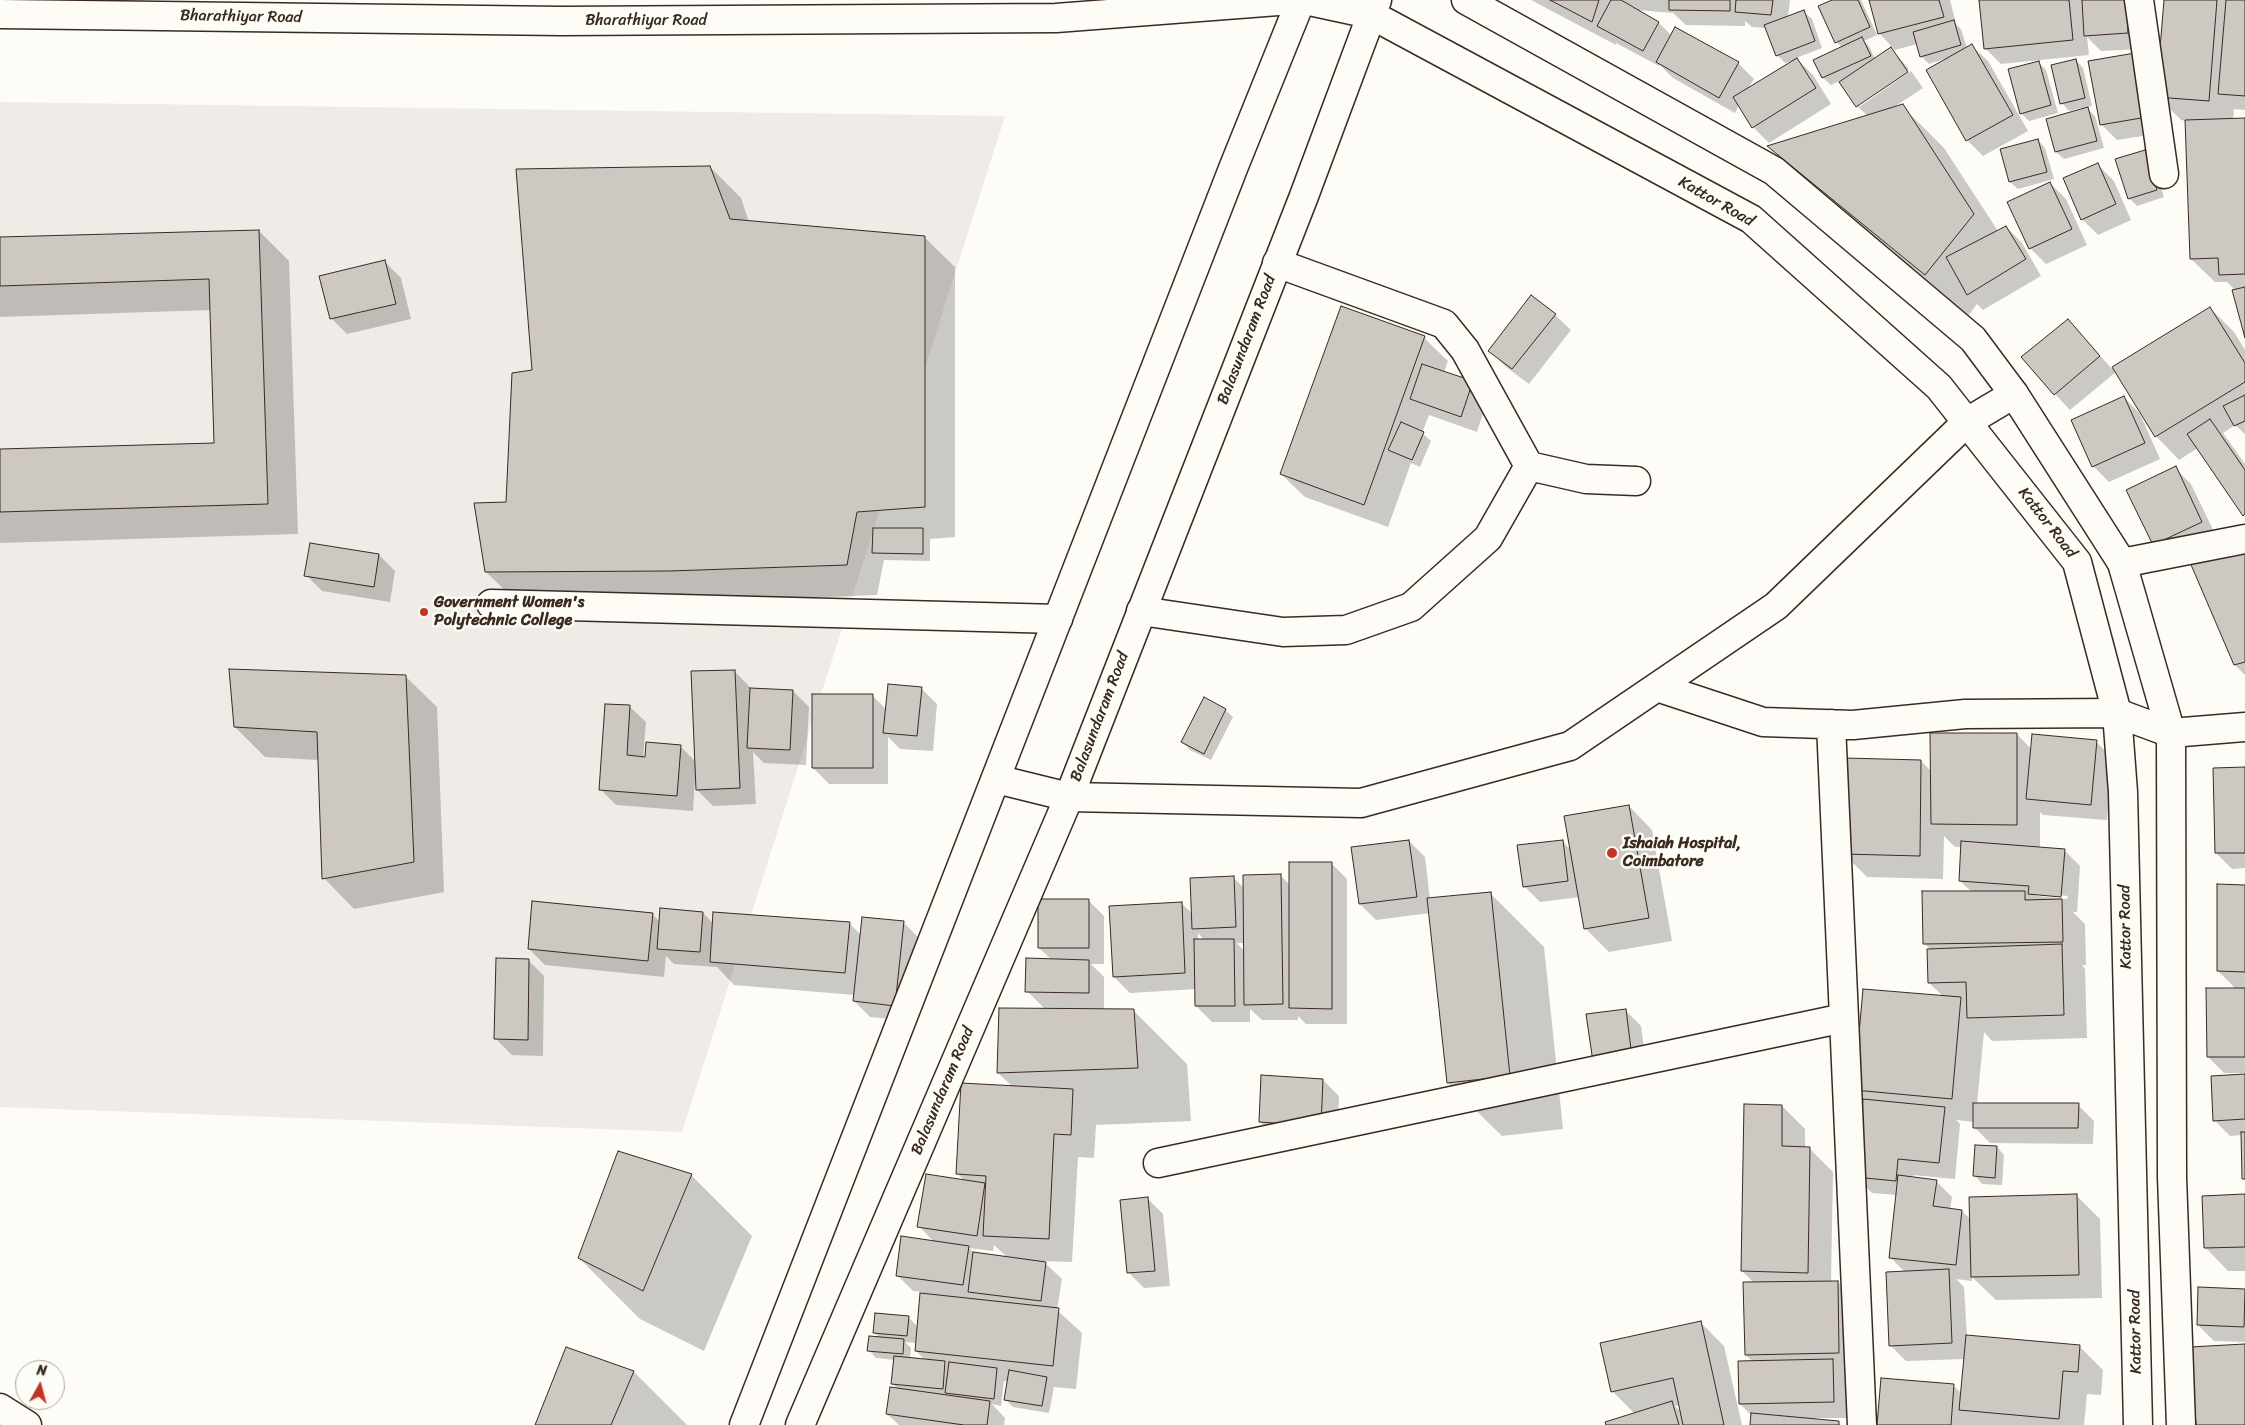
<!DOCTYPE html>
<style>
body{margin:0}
#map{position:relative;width:2245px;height:1425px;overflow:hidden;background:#fdfcf7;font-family:Sriracha,sans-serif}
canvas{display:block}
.north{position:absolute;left:15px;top:1360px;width:50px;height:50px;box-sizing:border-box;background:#fdfcf7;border:1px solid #afa8a0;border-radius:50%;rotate:7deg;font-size:14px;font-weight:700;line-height:20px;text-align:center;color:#3b2a1e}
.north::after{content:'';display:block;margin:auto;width:18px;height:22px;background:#c8321e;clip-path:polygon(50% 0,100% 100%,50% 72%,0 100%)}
</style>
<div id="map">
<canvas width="2245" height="1425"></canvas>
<div class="north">N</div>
</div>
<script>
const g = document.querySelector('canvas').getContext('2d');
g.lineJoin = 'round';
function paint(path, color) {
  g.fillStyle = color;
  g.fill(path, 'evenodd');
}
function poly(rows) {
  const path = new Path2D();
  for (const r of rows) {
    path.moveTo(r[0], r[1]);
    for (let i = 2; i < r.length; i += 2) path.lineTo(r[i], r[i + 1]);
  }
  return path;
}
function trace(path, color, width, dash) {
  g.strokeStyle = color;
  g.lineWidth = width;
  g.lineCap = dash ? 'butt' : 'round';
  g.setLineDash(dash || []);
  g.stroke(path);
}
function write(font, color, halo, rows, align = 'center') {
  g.font = font + ' Sriracha,sans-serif';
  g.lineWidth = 5;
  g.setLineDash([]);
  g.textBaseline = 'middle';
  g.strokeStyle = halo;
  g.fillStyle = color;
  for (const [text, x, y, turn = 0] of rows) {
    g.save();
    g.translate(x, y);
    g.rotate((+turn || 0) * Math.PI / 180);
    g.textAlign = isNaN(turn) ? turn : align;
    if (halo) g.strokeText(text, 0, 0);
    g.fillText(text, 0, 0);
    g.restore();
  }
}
const built = poly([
 [0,102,1005,116,682,1132,0,1107]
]);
const shadow = poly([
 [1531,0,1790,0,1788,17,1804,12,1812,19,1822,48,1796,58,1813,75,1831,104,1769,143,1753,127,1739,105,1735,113,1673,78,1660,65,1659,66,1616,43,1616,45],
 [1637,10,1673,13,1686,25,1745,26,1745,21,1752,27,1767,28,1777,55,1785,63,1796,60,1747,90,1754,79,1738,63,1672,36,1659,23],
 [1836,0,1861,0,1877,35,1864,41,1869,46,1875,59,1891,49,1909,69,1859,104,1859,107,1911,71,1923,88,1894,107,1902,106,1944,148,1998,231,2006,227,2022,243,2041,276,1983,310,1977,304,1968,316,1811,188,1770,146,1868,116,1857,106,1840,81,1831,85,1823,78,1815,60,1842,47,1836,42],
 [1870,0,1950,0,1956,24,1961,29,1967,48,1972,46,1988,61,2028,131,1983,156,1967,140,1947,58,1929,64,1921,56,1917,44,1895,50,1880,34],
 [1981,0,2141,0,2143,49,2101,51,2087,37,2089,55,2001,64,1985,48],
 [2165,0,2245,0,2245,110,2234,109,2233,120,2245,119,2245,333,2236,291,2227,282,2215,282,2191,259,2186,121,2181,120,2158,97],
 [2076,60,2083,68,2092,106,2086,107,2095,116,2104,148,2064,159,2056,152,2082,110,2081,108,2069,111,2062,103],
 [2038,62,2046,70,2058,113,2029,121,2021,113],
 [2090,62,2162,133,2117,140,2101,124],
 [2038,140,2045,148,2054,179,2018,189,2010,182],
 [2144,151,2152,159,2164,197,2137,206,2129,198],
 [2098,165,2114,181,2131,220,2098,235,2082,219],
 [710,167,741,198,749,222,924,237,955,267,955,537,930,539,930,561,884,560,877,595,701,602,517,602,486,572,507,504,533,371],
 [2050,183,2066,199,2087,245,2046,264,2030,248],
 [259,231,289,261,298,534,0,543,0,450,216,444,211,310,0,317,0,239],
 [385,262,401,278,411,319,347,334,331,318],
 [1342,308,1424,338,1448,361,1444,372,1488,398,1477,432,1429,415,1422,433,1431,441,1420,467,1411,463,1388,527,1305,497,1281,474],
 [2210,308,2234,332,2245,350,2245,434,2235,425,2223,433,2245,464,2245,516,2198,448,2179,460,2156,436,2116,372,2070,410,2055,394,2068,320,2112,369],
 [1555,315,1571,330,1529,384,1506,367,1490,351],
 [2124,397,2140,414,2160,459,2109,482,2093,466],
 [2175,468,2191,484,2217,538,2154,545],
 [2245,551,2245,675,2235,665],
 [379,555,395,571,390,602,322,591,306,575],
 [734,671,750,687,750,690,793,691,809,707,806,765,764,763,753,752,756,804,713,806,697,790,697,779,695,779,693,811,616,805,600,789,630,707,646,722,643,758,680,746,696,762],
 [406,677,437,707,444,892,354,909,324,878,319,760,265,757,235,727],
 [921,688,937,704,933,751,900,749,888,737,888,784,829,784,813,768,872,695,886,709],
 [1225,710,1233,717,1211,760,1190,750,1183,742],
 [2017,734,2032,750,2096,742,2112,757,2107,820,2043,815,2040,812,2040,848,2064,850,2080,866,2077,912,2073,912,2085,924,2086,965,2082,965,2085,969,2087,1038,1992,1041,1984,1032,1977,1104,2078,1105,2094,1121,2093,1144,1990,1143,1974,1127,1974,1122,1956,1120,1960,1124,1955,1179,1913,1175,1913,1178,1936,1181,1952,1197,1950,1210,1962,1211,1971,1220,2076,1195,2100,1219,2102,1298,1996,1300,1972,1277,1972,1281,1956,1279,1964,1287,1967,1337,2080,1347,2103,1370,2101,1395,2087,1394,2084,1425,1878,1425,1953,1385,1962,1394,1965,1359,1906,1361,1890,1345,1905,1272,1890,1257,1897,1195,1872,1193,1856,1177,1867,1101,1855,1089,1944,997,1929,983,1931,950,1924,943,1972,892,1960,881,1962,847,1955,847,1944,836,1943,879,1867,877,1844,854,1921,761,1932,772],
 [2034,893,2068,896,2067,899,2037,896],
 [2245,769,2245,868,2232,869,2216,853],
 [1629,806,1652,830,1672,941,1609,952,1585,928,1580,897,1540,902,1524,886,1562,841,1571,850],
 [1409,841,1425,857,1430,899,1490,893,1544,947,1563,1129,1502,1136,1448,1083,1430,913,1376,920,1360,904],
 [1331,863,1347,879,1347,1024,1306,1024,1298,1016,1298,1020,1262,1020,1250,1009,1250,1022,1212,1022,1196,1006,1196,989,1130,993,1114,977,1181,903,1193,914,1234,878,1244,888,1281,876,1290,885],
 [1198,933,1205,941,1198,941],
 [1237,943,1245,943,1245,952],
 [2245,886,2245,1073,2224,1073,2208,1057,2236,989,2218,971],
 [1088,900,1104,916,1104,964,1091,964,1104,977,1104,1010,1133,1010,1187,1064,1191,1121,1096,1125,1094,1158,1078,1157,1072,1262,1043,1261,1062,1279,1057,1310,1082,1333,1076,1389,1054,1387,1049,1413,1013,1407,1005,1399,1008,1382,1004,1381,1001,1406,992,1404,1005,1418,1004,1425,899,1425,887,1414,898,1389,892,1384,895,1360,876,1358,869,1350,880,1338,874,1332,908,1317,918,1327,922,1292,913,1291,897,1275,934,1242,919,1226,965,1181,958,1174,1013,1087,998,1073,1045,1009,1027,991,1052,960,1039,948],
 [994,1245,1007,1257,974,1253,969,1248,993,1251],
 [905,1342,917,1343,916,1351,925,1360,910,1359,911,1348],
 [703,913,714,924,849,923,861,935,903,922,919,938,911,1021,870,1017,854,1001,855,995,734,985,717,967,674,964,666,956,664,977,545,965,529,949,652,914,660,922],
 [528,960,544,976,543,1056,512,1055,496,1039],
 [1625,1010,1641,1026,1647,1072,1587,1015],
 [2245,1075,2245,1180,2242,1135,2230,1136,2214,1120],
 [1323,1080,1339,1096,1337,1142,1276,1138,1260,1122],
 [1782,1106,1805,1129,1805,1148,1809,1148,1833,1172,1831,1282,1838,1282,1861,1306,1849,1418,1814,1418,1813,1420,1838,1423,1841,1425,1751,1425,1752,1416,1740,1404,1753,1362,1746,1355,1755,1284,1742,1271],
 [1997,1147,2004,1155,2002,1185,1982,1184,1975,1176],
 [691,1175,752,1236,704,1351,640,1319,579,1258],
 [2245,1196,2245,1271,2228,1271,2205,1247],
 [1147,1198,1163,1214,1170,1286,1144,1288,1128,1272],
 [2245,1290,2245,1342,2214,1341,2198,1325],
 [1701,1323,1724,1346,1742,1425,1607,1425,1635,1414,1612,1391],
 [1680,1405,1681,1412,1675,1406],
 [634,1372,687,1425,536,1425]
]);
const building = poly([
 [1550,0,1599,0,1592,22,1550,0],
 [1611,0,1621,0,1659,22,1643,51,1597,26,1611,0],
 [1669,0,1730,0,1730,11,1669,10,1669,0],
 [1736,0,1773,0,1771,15,1735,12,1736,0],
 [1832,0,1858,0,1870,27,1835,43,1818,6,1832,0],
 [1869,0,1939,0,1944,17,1878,34,1869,0],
 [1979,0,2069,0,2073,40,1984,49,1979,0],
 [2082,0,2126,0,2128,33,2084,36,2082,0],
 [2164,0,2217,0,2209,101,2156,97,2164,0],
 [2226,0,2245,0,2245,96,2218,94,2226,0],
 [1804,10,1815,41,1776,56,1764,25,1804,10],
 [1954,20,1961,45,1920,57,1913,32,1954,20],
 [1675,27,1739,62,1719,98,1656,62,1675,27],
 [1862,37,1871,56,1822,78,1813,60,1862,37],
 [1972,44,2013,115,1966,141,1926,70,1972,44],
 [1891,47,1908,72,1856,107,1839,82,1891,47],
 [2135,53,2147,117,2100,125,2088,61,2135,53],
 [1797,58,1816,88,1752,128,1733,97,1797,58],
 [2076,59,2085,98,2060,104,2051,65,2076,59],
 [2039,61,2051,105,2020,114,2008,69,2039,61],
 [1903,104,1974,214,1925,275,1767,146,1903,104],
 [2088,107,2097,141,2055,152,2046,119,2088,107],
 [2245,118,2245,274,2219,275,2218,258,2190,259,2185,120,2245,118],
 [2038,139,2047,172,2009,182,2000,149,2038,139],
 [2145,150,2157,190,2128,199,2115,159,2145,150],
 [2098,163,2116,204,2081,220,2063,178,2098,163],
 [710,166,730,219,925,236,925,507,857,512,847,565,669,571,485,572,474,503,506,502,512,373,532,370,516,169,710,166],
 [2050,182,2072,229,2029,249,2007,202,2050,182],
 [2006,226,2026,259,1967,295,1946,257,2006,226],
 [259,230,268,504,0,512,0,449,214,443,209,279,0,286,0,237,259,230],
 [385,260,396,304,330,319,319,276,385,260],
 [2245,287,2245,338,2232,290,2245,287],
 [1531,295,1556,314,1512,369,1488,351,1531,295],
 [1341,306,1425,336,1364,505,1280,474,1341,306],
 [2210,307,2245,363,2245,382,2155,437,2112,367,2210,307],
 [2068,319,2100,356,2054,395,2021,357,2068,319],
 [1422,364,1473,381,1461,417,1410,399,1422,364],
 [2245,395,2245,421,2234,426,2223,406,2245,395],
 [2124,396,2145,443,2092,467,2071,420,2124,396],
 [2210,419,2245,470,2245,514,2243,516,2187,434,2210,419],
 [1401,422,1424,432,1412,460,1388,450,1401,422],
 [2176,466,2202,522,2153,545,2126,490,2176,466],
 [873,528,923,528,923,554,872,553,873,528],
 [310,543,379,554,374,587,304,576,310,543],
 [2245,550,2245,662,2234,665,2189,560,2245,550],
 [229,669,406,675,414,862,322,879,317,732,234,727,229,669],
 [735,670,740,788,696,790,691,671,735,670],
 [888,684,922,687,917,736,883,733,888,684],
 [750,688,793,690,790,750,747,748,750,688],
 [812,694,873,694,873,768,812,768,812,694],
 [1204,697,1226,709,1204,754,1181,742,1204,697],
 [605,704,630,705,627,755,645,757,646,742,681,745,677,796,599,790,605,704],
 [1930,733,2017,733,2017,825,1931,824,1930,733],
 [2032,734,2097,740,2091,805,2026,799,2032,734],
 [1845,758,1921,760,1920,856,1843,854,1845,758],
 [2245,767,2245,853,2215,853,2213,768,2245,767],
 [1629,805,1649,918,1584,929,1564,816,1629,805],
 [1409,840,1417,897,1359,904,1351,847,1409,840],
 [1563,840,1568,881,1523,887,1517,845,1563,840],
 [1961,841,2065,849,2061,897,2028,894,2029,886,1959,881,1961,841],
 [1289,862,1332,862,1332,1009,1289,1008,1289,862],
 [1281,874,1283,1004,1244,1005,1243,875,1281,874],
 [1234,876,1236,927,1192,929,1190,878,1234,876],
 [2217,884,2245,885,2245,972,2217,971,2217,884],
 [1922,891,2025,891,2025,900,2062,899,2063,942,1923,944,1922,891],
 [1491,892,1510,1076,1447,1083,1427,898,1491,892],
 [1038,899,1089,899,1089,948,1038,948,1038,899],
 [532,901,653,913,648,961,528,949,532,901],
 [1182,902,1185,973,1113,977,1109,906,1182,902],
 [660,908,703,912,700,952,657,949,660,908],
 [713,912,850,922,845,973,710,962,713,912],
 [862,917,904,921,895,1006,853,1001,862,917],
 [1194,939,1234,939,1235,1006,1195,1006,1194,939],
 [2062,944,2064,1015,1967,1018,1966,982,1928,983,1927,949,2062,944],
 [496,958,529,959,528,1040,494,1039,496,958],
 [1026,958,1089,960,1089,993,1025,992,1026,958],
 [2206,988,2245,988,2245,1057,2207,1057,2206,988],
 [1863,989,1961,997,1952,1099,1854,1090,1863,989],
 [999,1008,1134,1009,1138,1068,997,1073,999,1008],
 [1626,1009,1632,1057,1593,1062,1586,1014,1626,1009],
 [2245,1074,2245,1119,2213,1121,2211,1076,2245,1074],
 [1261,1075,1323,1079,1321,1126,1259,1122,1261,1075],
 [961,1083,1073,1089,1071,1135,1054,1134,1049,1239,983,1236,986,1176,956,1174,961,1083],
 [1863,1099,1945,1107,1939,1163,1898,1159,1896,1181,1855,1177,1863,1099],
 [1973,1103,2079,1103,2078,1128,1973,1128,1973,1103],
 [1744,1104,1782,1105,1782,1146,1810,1147,1808,1273,1741,1271,1744,1104],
 [2241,1132,2245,1132,2245,1179,2242,1179,2241,1132],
 [1975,1145,1997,1146,1995,1178,1973,1176,1975,1145],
 [618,1151,692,1174,643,1291,578,1258,618,1151],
 [926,1174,985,1183,977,1236,917,1227,926,1174],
 [1898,1175,1937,1180,1933,1206,1962,1210,1956,1265,1889,1258,1898,1175],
 [2077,1194,2079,1275,1971,1277,1969,1197,2077,1194],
 [2245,1194,2245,1247,2204,1248,2202,1196,2245,1194],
 [1148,1197,1155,1271,1127,1273,1120,1200,1148,1197],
 [901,1236,969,1246,963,1285,896,1276,901,1236],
 [973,1252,1046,1262,1041,1301,968,1292,973,1252],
 [1949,1269,1952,1343,1889,1346,1886,1272,1949,1269],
 [1838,1281,1839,1353,1745,1355,1743,1282,1838,1281],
 [2198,1287,2245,1289,2244,1327,2197,1325,2198,1287],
 [920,1293,1059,1308,1053,1366,915,1351,920,1293],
 [875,1313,909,1316,907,1336,873,1333,875,1313],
 [1701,1321,1724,1425,1683,1425,1673,1378,1611,1392,1600,1343,1701,1321],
 [1966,1335,2080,1345,2078,1372,2063,1371,2059,1419,1959,1410,1966,1335],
 [869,1336,904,1339,903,1354,867,1351,869,1336],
 [2245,1344,2245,1425,2196,1425,2190,1347,2245,1344],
 [566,1347,634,1371,611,1425,535,1425,566,1347],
 [894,1356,945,1361,943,1389,891,1384,894,1356],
 [1833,1359,1834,1402,1739,1404,1738,1361,1833,1359],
 [949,1362,997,1368,994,1399,945,1393,949,1362],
 [1009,1370,1047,1377,1042,1406,1004,1400,1009,1370],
 [1881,1378,1954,1384,1951,1425,1877,1425,1881,1378],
 [890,1387,990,1401,987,1425,964,1425,886,1414,890,1387],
 [1672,1401,1679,1425,1606,1425,1605,1422,1672,1401],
 [1751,1413,1839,1421,1839,1425,1750,1425,1751,1413]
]);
const minor = poly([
 [2139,0,2164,174],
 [1277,263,1444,324,1465,350,1529,466,1586,479,1636,481],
 [2122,563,2245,539],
 [491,604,1058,619],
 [1141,611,1283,632,1346,630,1411,607,1488,538,1529,466],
 [1657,687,1763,722,1853,725,1965,714,2117,713,2171,733,2245,727],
 [1831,724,1862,1425],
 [996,779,1069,797,1361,803,1570,746,1776,606,1967,422,2014,394],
 [1158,1163,1844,1018],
 [0,1408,27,1425]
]);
const major = poly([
 [1305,0,1370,14,1751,219,1939,387,2077,562,2117,713,2123,792,2138,1425],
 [1466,0,1774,171,1973,339,2014,394,2122,563,2171,733,2172,1177,2181,1425],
 [0,14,562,21,1056,18,1291,0],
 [744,1425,1234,166,1301,0],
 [800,1425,1069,797,1304,196,1377,0]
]);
const markers = [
 [424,612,5,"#c8321e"],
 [1612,853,6,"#c8321e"]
];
const streetNames = [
 ["Bharathiyar Road",241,17,1],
 ["Bharathiyar Road",646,21],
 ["Kattor Road",1716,202,30],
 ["Balasundaram Road",1247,340,-69],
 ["Kattor Road",2047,523,52],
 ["Balasundaram Road",1100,717,-69],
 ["Kattor Road",2126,927,-91],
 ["Balasundaram Road",943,1091,-67],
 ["Kattor Road",2136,1332,-91]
];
const poiNames = [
 ["Government Women's",434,603],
 ["Polytechnic College",434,621],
 ["Ishaiah Hospital,",1623,844],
 ["Coimbatore",1623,862]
];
paint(built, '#efece7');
paint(shadow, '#0003');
paint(building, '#cdc8c2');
trace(building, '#3b2a1e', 1);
trace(minor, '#3b2a1e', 31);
trace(major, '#3b2a1e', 31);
trace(minor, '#fdfcf7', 28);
trace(major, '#fdfcf7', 28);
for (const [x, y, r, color] of markers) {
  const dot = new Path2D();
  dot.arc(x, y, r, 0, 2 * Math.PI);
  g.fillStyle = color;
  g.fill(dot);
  trace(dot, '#fdfcf7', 2);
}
write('16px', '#3b2a1e', '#fdfcf7', streetNames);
write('bold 16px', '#3b2a1e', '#fdfcf7', poiNames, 'left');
</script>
